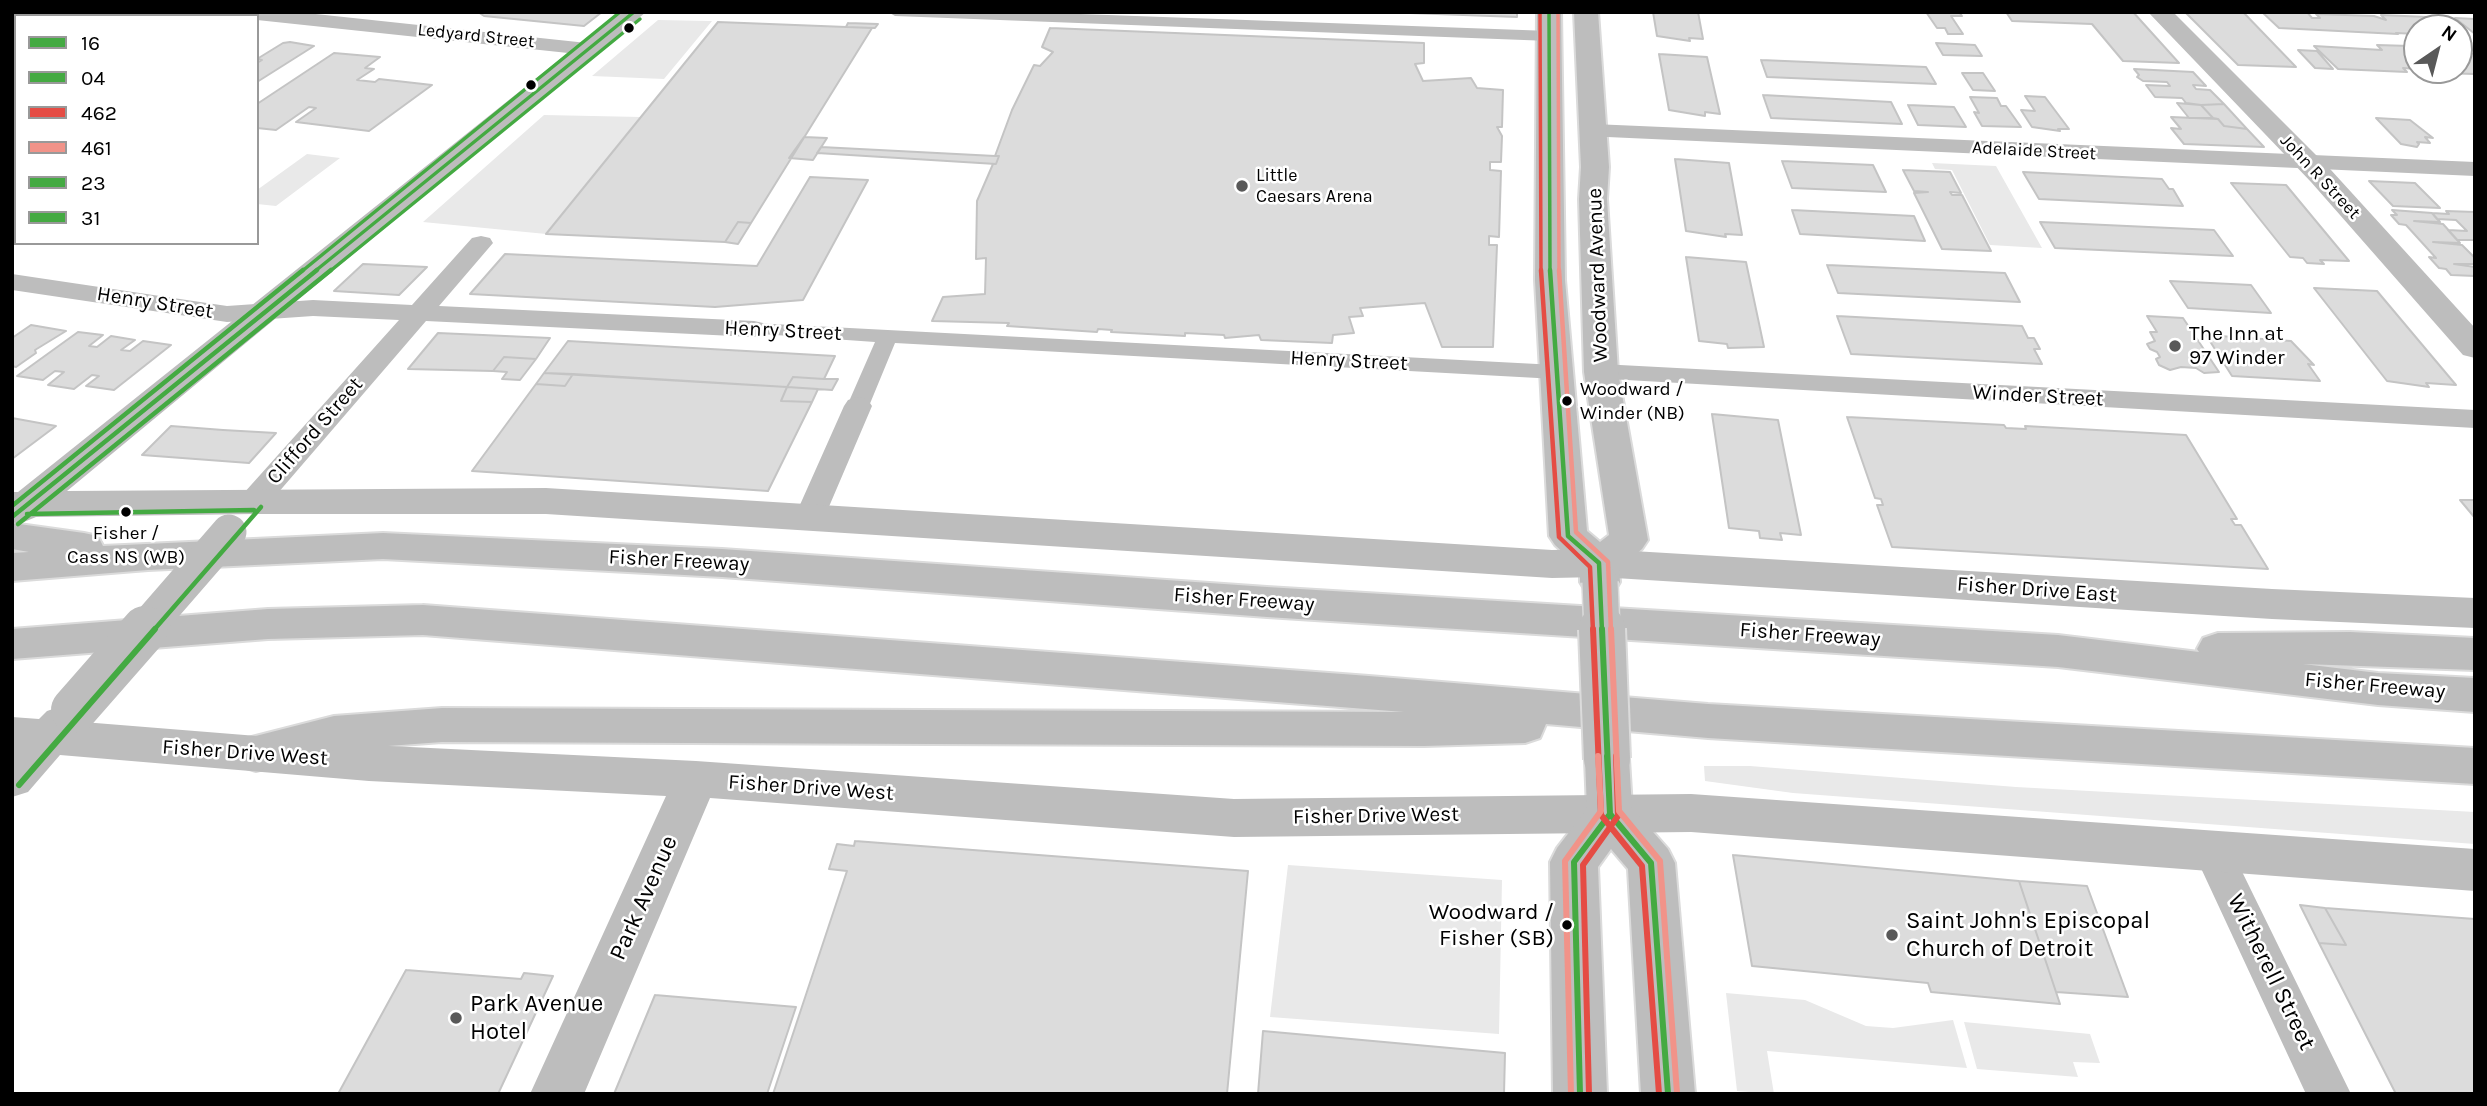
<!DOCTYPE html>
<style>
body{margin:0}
#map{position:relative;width:2487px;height:1106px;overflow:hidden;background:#fff;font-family:Karla,sans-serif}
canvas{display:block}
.frame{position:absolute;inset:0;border:14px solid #000;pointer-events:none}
.legend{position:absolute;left:14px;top:14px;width:245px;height:231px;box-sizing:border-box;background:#fff;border:2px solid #999;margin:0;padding:9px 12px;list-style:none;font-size:21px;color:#000}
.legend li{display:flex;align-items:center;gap:14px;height:35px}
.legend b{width:35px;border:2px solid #999}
.north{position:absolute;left:2403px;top:14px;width:70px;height:70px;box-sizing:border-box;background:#fff;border:2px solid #999;border-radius:50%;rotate:35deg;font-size:19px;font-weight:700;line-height:28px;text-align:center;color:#000}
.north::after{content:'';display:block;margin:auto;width:24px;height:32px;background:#595959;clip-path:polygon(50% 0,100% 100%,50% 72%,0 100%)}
</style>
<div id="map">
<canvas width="2487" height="1106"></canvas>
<div class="frame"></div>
<ul class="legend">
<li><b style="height:9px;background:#44aa42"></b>16</li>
<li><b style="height:9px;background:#44aa42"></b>04</li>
<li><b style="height:9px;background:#e54c44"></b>462</li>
<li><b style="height:9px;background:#f19389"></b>461</li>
<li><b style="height:9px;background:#44aa42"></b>23</li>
<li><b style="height:9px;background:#44aa42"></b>31</li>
</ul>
<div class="north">N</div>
</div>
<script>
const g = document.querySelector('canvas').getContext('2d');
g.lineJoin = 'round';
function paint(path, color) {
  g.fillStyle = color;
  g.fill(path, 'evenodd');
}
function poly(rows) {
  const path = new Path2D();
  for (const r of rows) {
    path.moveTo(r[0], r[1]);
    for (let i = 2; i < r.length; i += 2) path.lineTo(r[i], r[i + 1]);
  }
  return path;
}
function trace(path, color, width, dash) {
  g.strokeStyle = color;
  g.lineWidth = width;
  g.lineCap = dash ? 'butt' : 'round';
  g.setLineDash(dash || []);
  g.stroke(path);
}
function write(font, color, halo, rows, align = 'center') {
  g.font = font + ' Karla,sans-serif';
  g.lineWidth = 5;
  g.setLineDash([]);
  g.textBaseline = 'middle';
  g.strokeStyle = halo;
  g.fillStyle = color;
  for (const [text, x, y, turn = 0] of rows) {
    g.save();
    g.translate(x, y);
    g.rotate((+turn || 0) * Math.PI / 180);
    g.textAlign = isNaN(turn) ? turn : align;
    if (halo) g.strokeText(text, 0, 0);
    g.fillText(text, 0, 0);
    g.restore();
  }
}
const green = poly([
 [658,20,712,21,664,79,592,76],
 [544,115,641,117,546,234,423,222],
 [307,154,340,158,276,206,257,204,257,190],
 [1932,163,1996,166,2042,248,1990,245,1952,170,1935,169],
 [1704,766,1750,766,2016,787,2475,812,2475,844,1793,793,1705,781],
 [1288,865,1502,880,1499,1034,1270,1017],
 [1726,993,1805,1000,1866,1026,1893,1028,1953,1020,1967,1068,1767,1051,1774,1094,1737,1091],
 [1964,1022,2090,1034,2100,1063,2073,1062,2078,1077,1977,1069]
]);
const building = poly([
 [478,12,602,12,584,26,484,16,478,12],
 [1383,12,1517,12,1517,17,1383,12],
 [1653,12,1698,12,1703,39,1689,38,1690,41,1657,36,1653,12],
 [1926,12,1959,12,1962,16,1951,16,1963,34,1948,34,1945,28,1937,28,1926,12],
 [2006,12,2133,12,2179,63,2123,61,2092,24,2012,21,2006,12],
 [2185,12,2243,12,2296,67,2238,65,2185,12],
 [2262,12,2307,12,2312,18,2320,18,2316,14,2374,16,2386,20,2381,15,2428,17,2441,28,2417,28,2417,34,2396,33,2398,34,2279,28,2262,12],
 [2455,18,2475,19,2475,34,2455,18],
 [718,22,872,28,751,223,738,222,725,242,546,234,718,22],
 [848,23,878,24,875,28,846,27,848,23],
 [1050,28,1424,43,1424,63,1415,64,1423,81,1471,78,1477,88,1503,90,1502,127,1497,127,1502,136,1501,162,1490,162,1490,170,1501,171,1499,237,1489,236,1489,245,1497,245,1493,347,1442,347,1425,303,1360,308,1363,316,1349,317,1354,333,1333,335,1332,343,1261,340,1259,335,1225,338,1224,335,1185,333,1185,336,1111,332,1112,330,1098,329,1097,332,1007,326,1009,323,932,321,943,297,985,294,986,258,976,259,977,201,993,164,996,164,999,156,995,156,1012,110,1034,65,1040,66,1053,52,1042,47,1050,28],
 [290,42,314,46,257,82,257,63,262,60,257,59,283,43,290,42],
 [1936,43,1975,45,1982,56,1943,55,1936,43],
 [2377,45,2410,46,2417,51,2417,69,2403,68,2407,72,2338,69,2314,46,2382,50,2377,45],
 [2298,50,2317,51,2333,69,2315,68,2298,50],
 [2459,52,2475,54,2475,74,2440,73,2436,70,2459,70,2459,52],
 [334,53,380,57,365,68,374,69,357,80,375,82,379,79,432,85,369,131,296,122,316,108,309,107,276,130,257,128,257,104,334,53],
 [1659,54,1707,57,1720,114,1705,112,1705,116,1669,110,1659,54],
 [1761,60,1926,67,1936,84,1767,77,1761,60],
 [2134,69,2193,72,2206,86,2193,85,2196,89,2210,90,2224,104,2201,105,2186,103,2182,98,2155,97,2146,85,2170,86,2167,82,2143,81,2137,77,2139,75,2134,69],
 [1962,73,1983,73,1995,91,1973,90,1962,73],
 [1763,95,1891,102,1902,124,1771,118,1763,95],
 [2025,96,2045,97,2069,129,2058,129,2060,131,2032,127,2021,110,2035,111,2025,96],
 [1970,97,1997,98,2001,106,2006,106,2021,127,1982,126,1974,112,1979,113,1970,97],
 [2177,103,2201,105,2213,118,2189,118,2177,103],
 [2224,104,2247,129,2224,126,2218,119,2213,118,2201,105,2224,104],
 [1908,105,1954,107,1966,127,1918,125,1908,105],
 [2171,117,2218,119,2224,126,2247,129,2264,147,2184,144,2171,128,2181,129,2171,117],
 [2376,118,2410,120,2433,138,2425,137,2430,143,2417,142,2419,144,2417,147,2401,144,2376,118],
 [804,137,827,138,813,160,789,158,804,137],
 [821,147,995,156,999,156,996,164,817,153,821,147],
 [1675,159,1729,163,1742,235,1725,234,1726,237,1686,231,1675,159],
 [1782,161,1873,165,1886,192,1792,188,1782,161],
 [1903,170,1950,172,1961,193,1950,192,1952,195,1962,195,1991,251,1942,249,1914,193,1928,192,1914,191,1903,170],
 [2023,172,2162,179,2169,189,2173,189,2183,206,2039,199,2023,172],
 [810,177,868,180,803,300,715,307,470,294,505,254,757,266,810,177],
 [2369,181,2415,183,2440,208,2393,206,2369,181],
 [2231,183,2286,185,2349,261,2320,260,2324,264,2307,263,2303,258,2290,257,2231,183],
 [1792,210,1914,216,1925,241,1800,234,1792,210],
 [2392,210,2432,213,2440,222,2414,221,2443,224,2460,243,2433,242,2462,245,2475,258,2475,264,2454,264,2475,267,2475,276,2451,275,2446,269,2439,268,2429,257,2436,258,2406,225,2399,224,2391,215,2397,215,2392,210],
 [2446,211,2475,212,2475,240,2457,240,2448,230,2467,231,2456,220,2437,219,2432,213,2449,214,2446,211],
 [738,222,751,223,738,244,725,242,738,222],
 [2040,222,2214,230,2233,256,2055,248,2040,222],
 [1686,257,1746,262,1764,347,1728,348,1727,344,1699,341,1686,257],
 [363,264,427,267,399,295,334,291,363,264],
 [1827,265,2005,273,2020,302,1838,293,1827,265],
 [2170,281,2251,285,2271,313,2188,308,2170,281],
 [2314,288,2377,291,2456,385,2426,383,2429,387,2387,381,2314,288],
 [1837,316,2022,326,2028,338,2034,338,2040,349,2034,349,2042,364,1851,354,1837,316],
 [2147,316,2183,318,2219,372,2204,373,2196,368,2181,367,2170,370,2159,365,2156,359,2160,357,2157,352,2150,349,2147,344,2155,341,2150,332,2157,332,2147,316],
 [31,325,66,331,35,350,36,353,16,367,12,366,12,338,31,325],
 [78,332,103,335,89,346,97,347,111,336,135,340,121,350,130,351,143,341,171,345,114,390,86,386,99,376,92,375,74,389,48,385,64,372,55,371,43,380,17,376,78,332],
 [438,333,550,338,536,359,504,357,493,371,408,369,438,333],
 [2206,335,2291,341,2314,365,2308,364,2320,381,2232,376,2206,335],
 [568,341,835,356,824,379,793,377,787,387,544,373,568,341],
 [504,357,536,359,520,380,502,379,507,372,493,371,504,357],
 [544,373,573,374,565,386,536,384,544,373],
 [573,374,787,387,781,401,812,402,768,491,472,471,536,384,565,386,573,374],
 [793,377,824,379,838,379,832,390,787,387,793,377],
 [787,387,818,389,812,402,781,401,787,387],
 [1712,414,1778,420,1801,535,1780,533,1782,540,1760,538,1759,531,1729,528,1712,414],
 [1847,417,2004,425,2006,428,2026,429,2025,426,2186,435,2237,519,2231,519,2235,525,2241,525,2268,569,1892,547,1877,505,1883,505,1881,499,1875,498,1847,417],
 [12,418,56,426,12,459,12,418],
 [171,426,223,430,276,433,249,463,142,455,171,426],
 [2460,500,2475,500,2475,518,2460,500],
 [855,841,1248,871,1227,1094,773,1094,847,871,829,869,837,844,854,846,855,841],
 [1733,855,2019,881,2060,1004,1931,992,1928,983,1752,966,1733,855],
 [2019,881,2087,886,2128,997,2056,992,2019,881],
 [2300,905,2325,908,2346,945,2319,943,2300,905],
 [2325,908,2475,919,2475,1094,2396,1094,2319,943,2346,945,2325,908],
 [406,970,521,979,524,973,553,976,498,1094,338,1094,406,970],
 [655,995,796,1007,767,1094,614,1094,655,995],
 [1263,1031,1505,1053,1504,1094,1258,1094,1263,1031]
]);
const pedestrian = poly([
 [888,12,1025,12,1550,31,1558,36,1550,41,895,16,888,12],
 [754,323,1556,365,1564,367,1567,372,1564,377,1556,379,895,343,869,406,866,411,858,413,850,411,847,406,875,342,747,333,744,329,747,325,754,323]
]);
const minor = poly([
 [53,12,75,12,73,16,51,16,53,12],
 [231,12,297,12,587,43,594,45,597,49,594,53,587,55,257,20,257,16,233,16,231,12],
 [16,33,16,46,12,47,12,34,16,33],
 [1593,124,2475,162,2475,176,1585,136,1582,131,1585,126,1593,124],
 [481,236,490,238,493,243,439,306,754,321,763,323,767,329,763,335,754,337,426,321,265,508,254,511,243,508,239,501,243,494,399,320,313,316,227,322,12,290,12,274,227,306,313,300,412,305,472,238,481,236],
 [1601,364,2475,410,2475,428,1591,378,1587,372,1591,366,1601,364],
 [858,397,868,400,872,406,825,516,821,523,810,527,799,523,795,516,844,406,848,400,858,397],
 [2212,835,2226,839,2351,1094,2306,1094,2193,851,2198,839,2212,835]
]);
const tertiary = poly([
 [619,12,646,12,67,491,546,488,1552,550,1599,549,2272,589,2475,598,2475,628,2272,619,1599,577,1552,578,546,514,254,514,36,517,19,524,12,522,12,492,18,492,619,12],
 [2148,12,2173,12,2331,170,2475,328,2475,358,2463,355,2311,182,2148,12],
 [62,706,77,711,83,722,369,745,696,761,1234,799,1691,794,2475,849,2475,891,1691,832,1234,837,710,798,584,1094,530,1094,666,796,369,781,60,755,28,792,12,797,12,717,39,719,47,711,62,706]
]);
const primary = poly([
 [1537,12,1561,12,1565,280,1587,531,1600,542,1609,535,1584,372,1579,199,1581,167,1574,12,1598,12,1609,167,1607,199,1618,372,1648,540,1642,549,1619,568,1620,582,1614,592,1600,596,1586,592,1580,582,1580,568,1555,545,1549,536,1535,280,1537,12],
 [1607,741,1623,746,1629,759,1632,808,1668,849,1675,863,1695,1094,1641,1094,1628,869,1611,849,1598,867,1607,1094,1553,1094,1550,862,1557,848,1587,809,1585,759,1591,746,1607,741]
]);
const motorway = poly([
 [12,523,84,533,98,536,103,546,383,533,722,549,1267,587,2058,635,2199,652,2197,649,2203,638,2218,633,2350,632,2475,638,2475,670,2303,664,2378,673,2475,678,2475,712,2378,705,2058,667,1267,617,722,577,383,559,148,570,12,581,12,553,29,552,12,549,12,523],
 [423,605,1369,676,1708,704,2475,748,2475,784,1708,738,1546,724,1540,738,1525,743,1424,746,442,742,334,750,256,771,240,766,234,753,240,740,334,716,442,708,1404,712,423,635,268,639,12,659,12,629,268,609,423,605]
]);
const tertiaryBridgeFar1 = poly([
 [143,631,229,532]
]);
const tertiaryBridge = poly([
 [74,710,145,629]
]);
const primaryBridgeFar1 = poly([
 [1600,582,1602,631]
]);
const primaryBridge = poly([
 [1602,629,1607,759]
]);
const bus1Far1 = poly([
 [314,272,634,12]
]);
const bus1 = poly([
 [12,517,317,270]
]);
const bus2Far2 = poly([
 [1549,12,1550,272]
]);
const bus2Far1 = poly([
 [1550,270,1568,536,1599,563,1602,631]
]);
const bus2 = poly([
 [1602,629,1610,814,1651,863,1668,1094],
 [1580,1094,1574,862,1610,814,1607,756]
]);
const bus3Far2 = poly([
 [1540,12,1541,272]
]);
const bus3Far1 = poly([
 [1541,270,1559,537,1590,567,1593,631]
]);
const bus3 = poly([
 [1593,629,1601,815,1642,866,1659,1094],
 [1589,1094,1583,865,1618,816,1616,756]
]);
const bus4Far2 = poly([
 [1558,12,1559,272]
]);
const bus4Far1 = poly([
 [1559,270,1576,532,1608,562,1611,631]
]);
const bus4 = poly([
 [1611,629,1619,811,1660,861,1677,1093],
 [1571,1094,1565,861,1601,811,1598,756]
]);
const bus5Far2 = poly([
 [329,272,640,19]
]);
const bus5Far1 = poly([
 [27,514,254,510],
 [18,524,331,270],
 [153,631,261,507]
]);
const bus5 = poly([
 [19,785,155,629]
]);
const bus6Far1 = poly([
 [301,272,620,12]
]);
const bus6 = poly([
 [12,506,303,270]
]);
const markers = [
 [629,28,6,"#000"],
 [531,85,6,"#000"],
 [1242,186,7,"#595959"],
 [2175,346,7,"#595959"],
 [1567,401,6,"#000"],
 [126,512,6,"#000"],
 [1567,925,6,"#000"],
 [1892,935,7,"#595959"],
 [456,1018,7,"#595959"]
];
const farStreetnames = [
 ["Ledyard Street",476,36,6],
 ["Adelaide Street",2034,151,3],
 ["John R Street",2320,177,47]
];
const farPoinames = [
 ["Little",1256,176],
 ["Caesars Arena",1256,197]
];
const busNames = [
 ["Woodward /",1580,390],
 ["Winder (NB)",1580,414],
 ["Fisher /",126,534,"center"],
 ["Cass NS (WB)",126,558,"center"]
];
const streetNames = [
 ["Woodward Avenue",1598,275,-92],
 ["Henry Street",155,303,9],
 ["Henry Street",783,331,3],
 ["Henry Street",1349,361,3],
 ["Winder Street",2038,396,3],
 ["Clifford Street",315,431,-49],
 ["Fisher Freeway",679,561,3],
 ["Fisher Drive East",2037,590,4],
 ["Fisher Freeway",1244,600,4],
 ["Fisher Freeway",1810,635,4],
 ["Fisher Freeway",2375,686,5],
 ["Fisher Drive West",245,753,4],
 ["Fisher Drive West",811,788,4],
 ["Fisher Drive West",1376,816,-1]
];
const poiNames = [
 ["The Inn at",2189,334],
 ["97 Winder",2189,358]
];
const nearBusnames = [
 ["Woodward /",1554,912],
 ["Fisher (SB)",1554,938]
];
const nearStreetnames = [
 ["Park Avenue",644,898,-66],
 ["Witherell Street",2271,972,64]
];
const nearPoinames = [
 ["Saint John's Episcopal",1906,921],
 ["Church of Detroit",1906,949],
 ["Park Avenue",470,1004],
 ["Hotel",470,1032]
];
paint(green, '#e9e9e9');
paint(building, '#dcdcdc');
trace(building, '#c4c4c4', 2);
trace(primary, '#dbdbdb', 4);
trace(motorway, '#dbdbdb', 4);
paint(pedestrian, '#bdbdbd');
paint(minor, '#bdbdbd');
paint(tertiary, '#bdbdbd');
paint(primary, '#bdbdbd');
paint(motorway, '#bdbdbd');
trace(primaryBridgeFar1, '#dbdbdb', 38, []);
trace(primaryBridge, '#dbdbdb', 50, []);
trace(tertiaryBridgeFar1, '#bdbdbd', 35);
trace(tertiaryBridge, '#bdbdbd', 46);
trace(primaryBridgeFar1, '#bdbdbd', 35);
trace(primaryBridge, '#bdbdbd', 46);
trace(bus1Far1, '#44aa42', 3.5);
trace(bus1, '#44aa42', 4.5);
trace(bus2Far2, '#44aa42', 3.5);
trace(bus2Far1, '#44aa42', 4.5);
trace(bus2, '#44aa42', 6);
trace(bus3Far2, '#e54c44', 3.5);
trace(bus3Far1, '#e54c44', 4.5);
trace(bus3, '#e54c44', 6);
trace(bus4Far2, '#f19389', 3.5);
trace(bus4Far1, '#f19389', 4.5);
trace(bus4, '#f19389', 6);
trace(bus5Far2, '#44aa42', 3.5);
trace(bus5Far1, '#44aa42', 4.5);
trace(bus5, '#44aa42', 6);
trace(bus6Far1, '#44aa42', 3.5);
trace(bus6, '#44aa42', 4.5);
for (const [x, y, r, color] of markers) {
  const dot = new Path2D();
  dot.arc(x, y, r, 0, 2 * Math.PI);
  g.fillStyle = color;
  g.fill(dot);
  trace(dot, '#fff', 2.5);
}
write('18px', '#000', '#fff', farStreetnames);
write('18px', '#000', '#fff', farPoinames, 'left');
write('19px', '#000', '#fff', busNames, 'left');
write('21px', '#000', '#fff', streetNames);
write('21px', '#000', '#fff', poiNames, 'left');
write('23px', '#000', '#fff', nearBusnames, 'right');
write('24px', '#000', '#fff', nearStreetnames);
write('24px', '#000', '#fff', nearPoinames, 'left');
</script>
